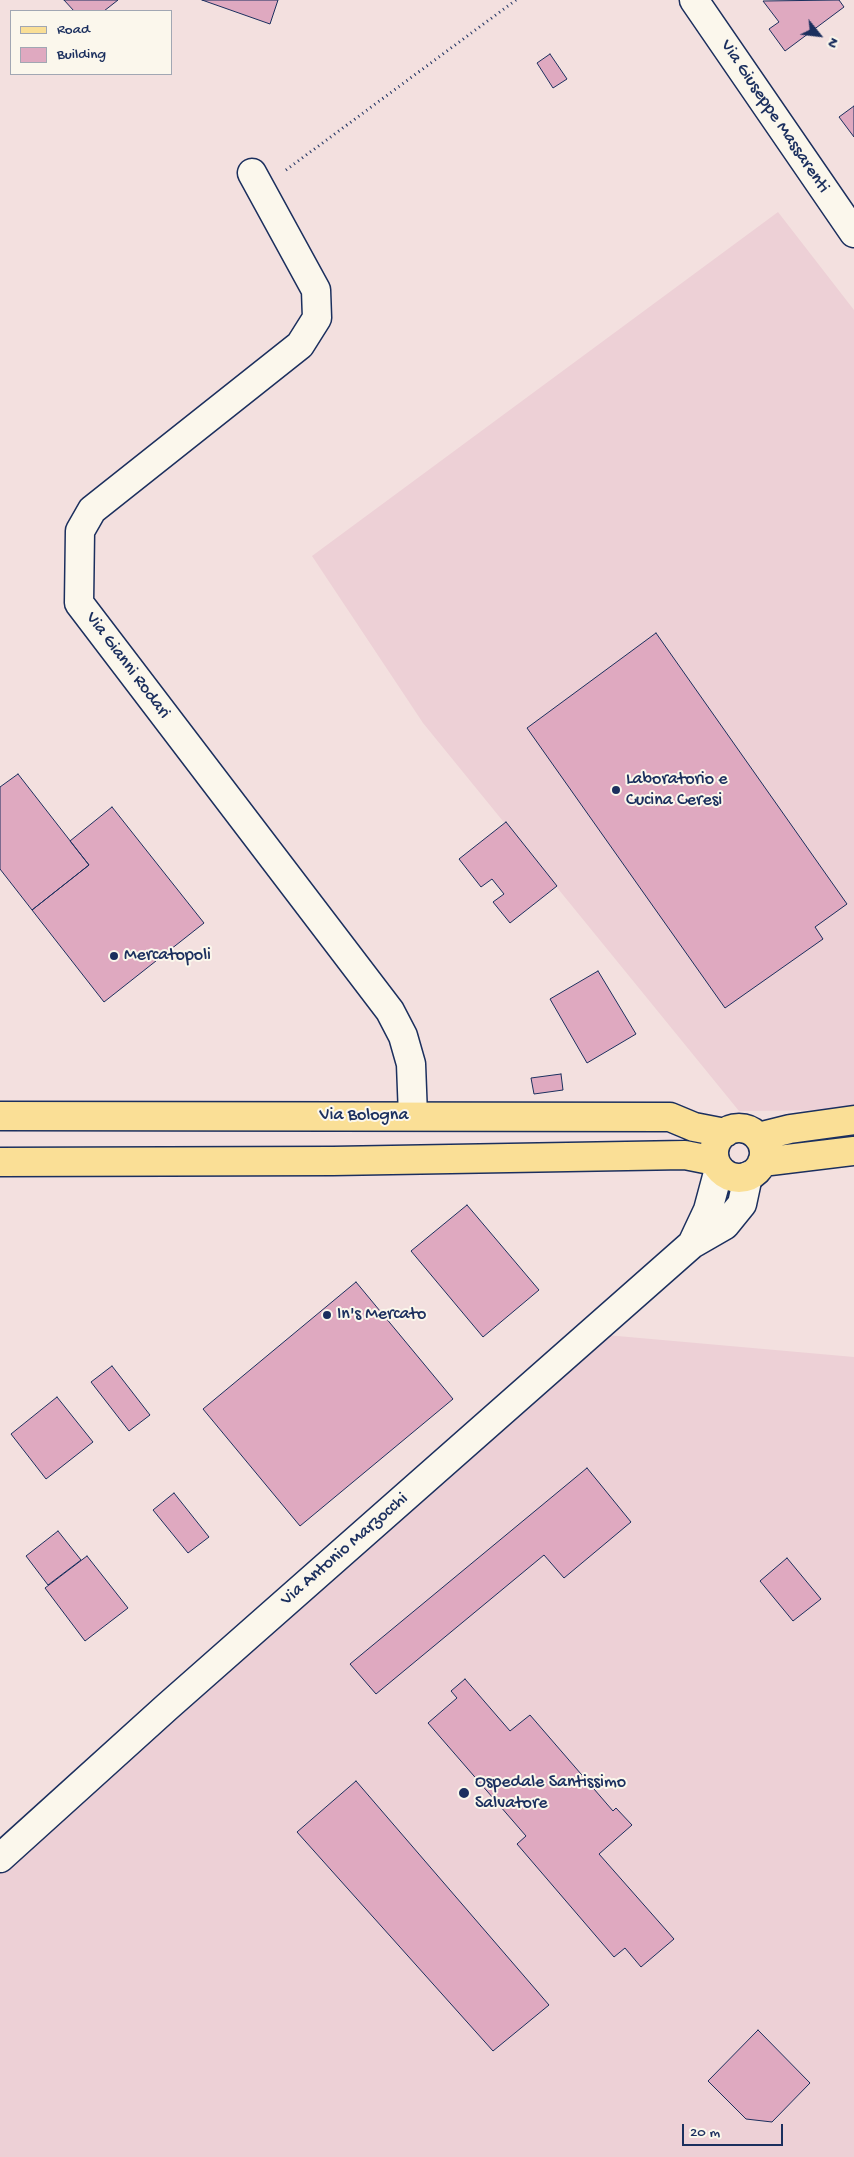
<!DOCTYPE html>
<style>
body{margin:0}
#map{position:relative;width:854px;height:2157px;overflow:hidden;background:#f3e0df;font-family:"Gochi Hand",sans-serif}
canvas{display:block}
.legend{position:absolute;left:10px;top:10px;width:162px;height:65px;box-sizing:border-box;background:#fbf7ec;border:1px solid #a1a7b3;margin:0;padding:6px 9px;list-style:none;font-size:15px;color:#1b2f5e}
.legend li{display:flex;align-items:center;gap:10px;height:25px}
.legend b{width:25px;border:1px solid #a1a7b3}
.north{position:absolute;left:794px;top:10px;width:50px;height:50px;-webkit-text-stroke:4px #fbf7ec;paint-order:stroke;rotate:119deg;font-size:14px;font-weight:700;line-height:20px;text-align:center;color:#1b2f5e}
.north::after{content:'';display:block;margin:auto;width:18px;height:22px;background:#1b2f5e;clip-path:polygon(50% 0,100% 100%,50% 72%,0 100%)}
.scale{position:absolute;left:682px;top:2124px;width:101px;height:22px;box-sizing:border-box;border:2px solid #1b2f5e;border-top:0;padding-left:6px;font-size:15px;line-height:18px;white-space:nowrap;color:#1b2f5e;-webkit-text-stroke:4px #fbf7ec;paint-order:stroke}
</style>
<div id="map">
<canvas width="854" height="2157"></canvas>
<ul class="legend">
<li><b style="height:6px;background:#fadf96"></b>Road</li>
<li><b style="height:14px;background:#dfa9c0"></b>Building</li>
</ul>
<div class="north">N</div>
<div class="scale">20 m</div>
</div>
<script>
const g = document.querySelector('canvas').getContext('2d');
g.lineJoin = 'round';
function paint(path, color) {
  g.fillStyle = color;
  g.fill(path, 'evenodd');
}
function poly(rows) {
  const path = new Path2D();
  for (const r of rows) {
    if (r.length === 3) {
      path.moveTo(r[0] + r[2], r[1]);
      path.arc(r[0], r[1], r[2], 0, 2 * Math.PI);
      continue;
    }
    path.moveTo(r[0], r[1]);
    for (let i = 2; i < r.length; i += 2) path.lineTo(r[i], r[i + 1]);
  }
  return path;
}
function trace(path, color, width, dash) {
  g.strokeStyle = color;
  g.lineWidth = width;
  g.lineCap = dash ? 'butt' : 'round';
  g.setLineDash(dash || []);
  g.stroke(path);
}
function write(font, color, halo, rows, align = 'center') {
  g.font = font + ' "Gochi Hand",sans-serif';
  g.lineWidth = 4;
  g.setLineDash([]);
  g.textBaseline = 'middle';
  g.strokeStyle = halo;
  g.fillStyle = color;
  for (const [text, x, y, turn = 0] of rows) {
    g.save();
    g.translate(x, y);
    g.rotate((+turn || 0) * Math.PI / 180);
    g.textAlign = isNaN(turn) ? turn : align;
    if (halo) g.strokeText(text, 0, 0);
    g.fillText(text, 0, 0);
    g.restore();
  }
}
const built = poly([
 [778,212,854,310,854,1110,739,1111,423,723,312,556],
 [606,1335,854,1357,854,2157,0,2157,0,1866]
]);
const building = poly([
 [64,0,118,0,104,11,74,11,64,0],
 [202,0,278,0,270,24,202,0],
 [839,0,844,7,785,51,769,29,779,22,763,1,839,0],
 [550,54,567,79,553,88,537,63,550,54],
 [854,106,854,137,839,117,854,106],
 [656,633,847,904,815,927,823,939,725,1008,527,728,656,633],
 [18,774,89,865,32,910,0,869,0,787,18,774],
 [112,807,204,923,104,1002,32,910,89,865,70,841,112,807],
 [506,822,557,886,510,923,493,902,504,894,492,879,481,887,459,859,506,822],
 [598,971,636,1034,587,1063,550,999,598,971],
 [561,1074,563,1090,534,1094,531,1078,561,1074],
 [467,1205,539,1290,483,1337,411,1251,467,1205],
 [356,1282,453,1399,300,1526,203,1409,356,1282],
 [112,1366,150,1415,129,1431,91,1382,112,1366],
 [57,1397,93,1442,46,1479,11,1434,57,1397],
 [587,1468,631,1522,564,1578,544,1555,376,1694,350,1664,587,1468],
 [174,1493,209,1537,188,1553,153,1510,174,1493],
 [58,1531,81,1560,48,1585,26,1556,58,1531],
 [87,1556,128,1608,85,1641,45,1588,87,1556],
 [787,1558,821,1599,793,1621,760,1581,787,1558],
 [465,1679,510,1731,530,1715,613,1811,616,1808,632,1825,599,1854,674,1939,641,1967,625,1948,614,1957,517,1844,526,1836,428,1723,457,1698,451,1691,465,1679],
 [356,1781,549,2005,493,2051,297,1832,356,1781],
 [758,2030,810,2083,772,2122,746,2119,708,2081,758,2030]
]);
const path = poly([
 [286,170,516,0]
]);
const minor = poly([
 [694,0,854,233],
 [252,173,316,290,317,318,300,345,92,510,80,531,79,603,390,1011,403,1036,411,1064,413,1116],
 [692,1244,708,1210,719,1169],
 [0,1858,167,1707,692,1244,725,1225,742,1204,748,1176]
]);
const major = poly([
 [0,1116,670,1117,694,1127,725,1133],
 [739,1153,25],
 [758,1137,790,1129,854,1120],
 [0,1162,333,1161,685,1155,715,1161],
 [762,1162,854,1151]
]);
const markers = [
 [616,790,5,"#1b2f5e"],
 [114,956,5,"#1b2f5e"],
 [327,1315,5,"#1b2f5e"],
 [464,1793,6,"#1b2f5e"]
];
const streetNames = [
 ["Via Giuseppe Massarenti",774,117,56],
 ["Via Gianni Rodari",127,666,53],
 ["Via Bologna",364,1116],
 ["Via Antonio Marzocchi",345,1550,-41]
];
const poiNames = [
 ["Laboratorio e",626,780],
 ["Cucina Ceresi",626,801],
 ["Mercatopoli",124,956],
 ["In's Mercato",337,1315],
 ["Ospedale Santissimo",475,1783],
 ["Salvatore",475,1804]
];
paint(built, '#edd0d6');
paint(building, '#dfa9c0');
trace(building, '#1b2f5e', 1);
trace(minor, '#1b2f5e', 31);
trace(major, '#1b2f5e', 31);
trace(path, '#1b2f5e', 3, [1, 4]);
trace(minor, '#fbf7ec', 28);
trace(major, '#fadf96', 28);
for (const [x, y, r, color] of markers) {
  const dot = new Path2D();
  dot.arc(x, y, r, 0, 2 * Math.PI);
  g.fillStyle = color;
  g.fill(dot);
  trace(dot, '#fbf7ec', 2);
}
write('18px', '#1b2f5e', '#fbf7ec', streetNames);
write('18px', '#1b2f5e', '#fbf7ec', poiNames, 'left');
</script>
